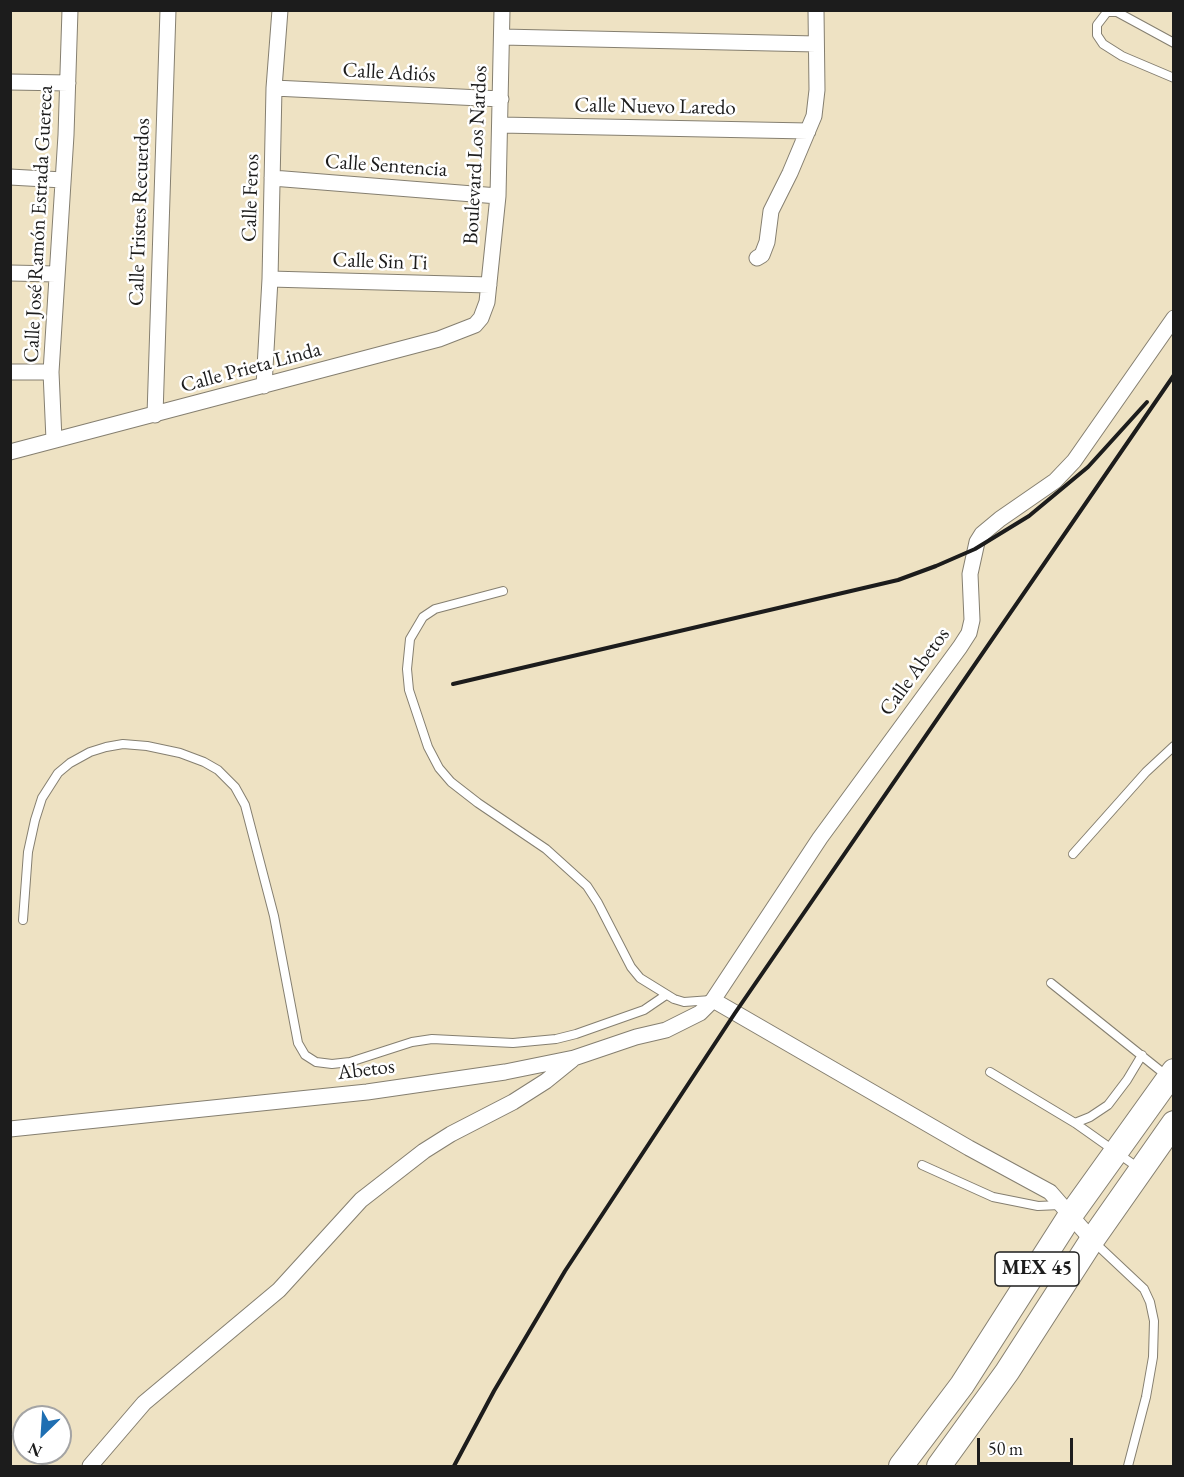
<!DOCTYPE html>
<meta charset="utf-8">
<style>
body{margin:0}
#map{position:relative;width:1184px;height:1477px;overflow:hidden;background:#eee2c3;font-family:"EB Garamond",serif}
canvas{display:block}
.frame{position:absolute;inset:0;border:12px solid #1c1c1c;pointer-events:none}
.north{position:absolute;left:12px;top:1405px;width:60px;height:60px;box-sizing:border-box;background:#fff;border:2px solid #a4a4a4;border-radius:50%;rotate:205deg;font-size:16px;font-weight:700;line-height:24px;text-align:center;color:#1c1c1c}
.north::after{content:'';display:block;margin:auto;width:21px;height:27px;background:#1f6fb2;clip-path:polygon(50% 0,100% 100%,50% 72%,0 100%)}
.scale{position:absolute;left:977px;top:1438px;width:96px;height:27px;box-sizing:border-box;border:3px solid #1c1c1c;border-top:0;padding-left:8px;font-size:18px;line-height:21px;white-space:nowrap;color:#1c1c1c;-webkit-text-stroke:4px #fff;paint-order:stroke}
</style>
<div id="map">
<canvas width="1184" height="1477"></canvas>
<div class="frame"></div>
<div class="north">N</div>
<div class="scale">50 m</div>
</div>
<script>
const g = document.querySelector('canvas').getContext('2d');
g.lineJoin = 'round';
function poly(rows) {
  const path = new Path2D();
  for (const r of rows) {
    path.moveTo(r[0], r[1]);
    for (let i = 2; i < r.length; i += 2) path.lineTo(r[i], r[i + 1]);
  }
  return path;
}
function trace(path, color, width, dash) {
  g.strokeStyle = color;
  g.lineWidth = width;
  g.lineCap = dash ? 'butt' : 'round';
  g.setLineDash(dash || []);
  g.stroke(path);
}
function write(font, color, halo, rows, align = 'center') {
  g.font = font + ' "EB Garamond",serif';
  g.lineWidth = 5;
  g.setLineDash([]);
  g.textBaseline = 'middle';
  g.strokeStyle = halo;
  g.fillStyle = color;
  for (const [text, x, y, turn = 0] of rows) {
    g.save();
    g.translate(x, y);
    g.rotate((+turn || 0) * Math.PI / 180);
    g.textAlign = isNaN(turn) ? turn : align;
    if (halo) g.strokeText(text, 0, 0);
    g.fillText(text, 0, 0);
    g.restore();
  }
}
const service = poly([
 [1174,43,1117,12,1107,12,1097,25,1097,35,1103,44,1122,56,1174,78],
 [503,591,435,609,423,617,410,639,407,669,409,690,428,747,439,768,451,782,478,803,546,849,587,886,598,903,631,967,640,978,674,999,684,1002,711,1000],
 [1073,854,1146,772,1174,746],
 [23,920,28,852,35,820,42,798,58,773,70,763,90,752,106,747,123,744,147,746,180,753,204,762,218,770,235,787,245,805,274,916,298,1043,305,1055,316,1062,332,1064,350,1062,412,1042,432,1039,513,1043,556,1039,576,1034,644,1010,666,995],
 [1051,983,1167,1076],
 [990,1072,1075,1123,1140,1169],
 [1075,1123,1090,1117,1108,1105,1127,1080,1142,1055],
 [922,1165,993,1197,1038,1206,1060,1205],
 [1094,1242,1144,1289,1150,1302,1154,1321,1153,1357,1146,1397,1128,1466]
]);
const minor = poly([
 [502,37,816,44],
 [10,82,68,83],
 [274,88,501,99],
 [500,125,808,131],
 [10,177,63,180],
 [272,178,498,196],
 [757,258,762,255,767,242,771,211,790,173,814,116,817,90,816,10],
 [10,273,56,274],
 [270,279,489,285],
 [10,372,51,372],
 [264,386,270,279,274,88,280,10],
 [155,415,168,10],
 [54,440,51,372,66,135,70,10],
 [10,452,439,339,475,325,481,318,487,302,498,196,502,10],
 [713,1000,969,1148,1050,1192,1092,1240],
 [10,1129,367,1092,505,1072,574,1058,636,1037,666,1030,700,1013,713,1000,820,838,960,647,969,633,972,620,970,574,977,542,982,534,1000,519,1055,481,1074,461,1174,318],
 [90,1466,144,1403,279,1290,361,1200,424,1151,451,1134,513,1102,546,1081,572,1060]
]);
const primary = poly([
 [901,1466,962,1385,1070,1216,1174,1071],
 [939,1466,1007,1372,1092,1240,1174,1123]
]);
const rail = poly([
 [453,684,898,580,936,566,975,549,1029,516,1088,467,1147,402],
 [454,1466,494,1391,565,1271,735,1013,1174,375]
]);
const shields = [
 [1037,1269,84]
];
const shieldNames = [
 ["MEX 45",1037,1269]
];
const streetNames = [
 ["Calle Adiós",389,73,3],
 ["Calle Nuevo Laredo",655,107,1],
 ["Boulevard Los Nardos",476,155,-87],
 ["Calle Sentencia",386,166,4],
 ["Calle Feros",251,198,-88],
 ["Calle Tristes Recuerdos",140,212,-88],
 ["Calle José Ramón Estrada Guereca",39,224,-87],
 ["Calle Sin Ti",380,262,2],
 ["Calle Prieta Linda",251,368,-15],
 ["Calle Abetos",915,672,-54],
 ["Abetos",366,1070,-7]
];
trace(service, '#857f70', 10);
trace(minor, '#857f70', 17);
trace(primary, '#857f70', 26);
trace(service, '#fff', 8);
trace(minor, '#fff', 15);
trace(primary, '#fff', 24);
trace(rail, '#1c1c1c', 4);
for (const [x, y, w] of shields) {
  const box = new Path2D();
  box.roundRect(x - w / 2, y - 17, w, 34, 4.5);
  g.fillStyle = '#fff';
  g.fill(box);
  trace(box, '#1c1c1c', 1.5);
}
write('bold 20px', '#1c1c1c', null, shieldNames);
write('21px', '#1c1c1c', '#fff', streetNames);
</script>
